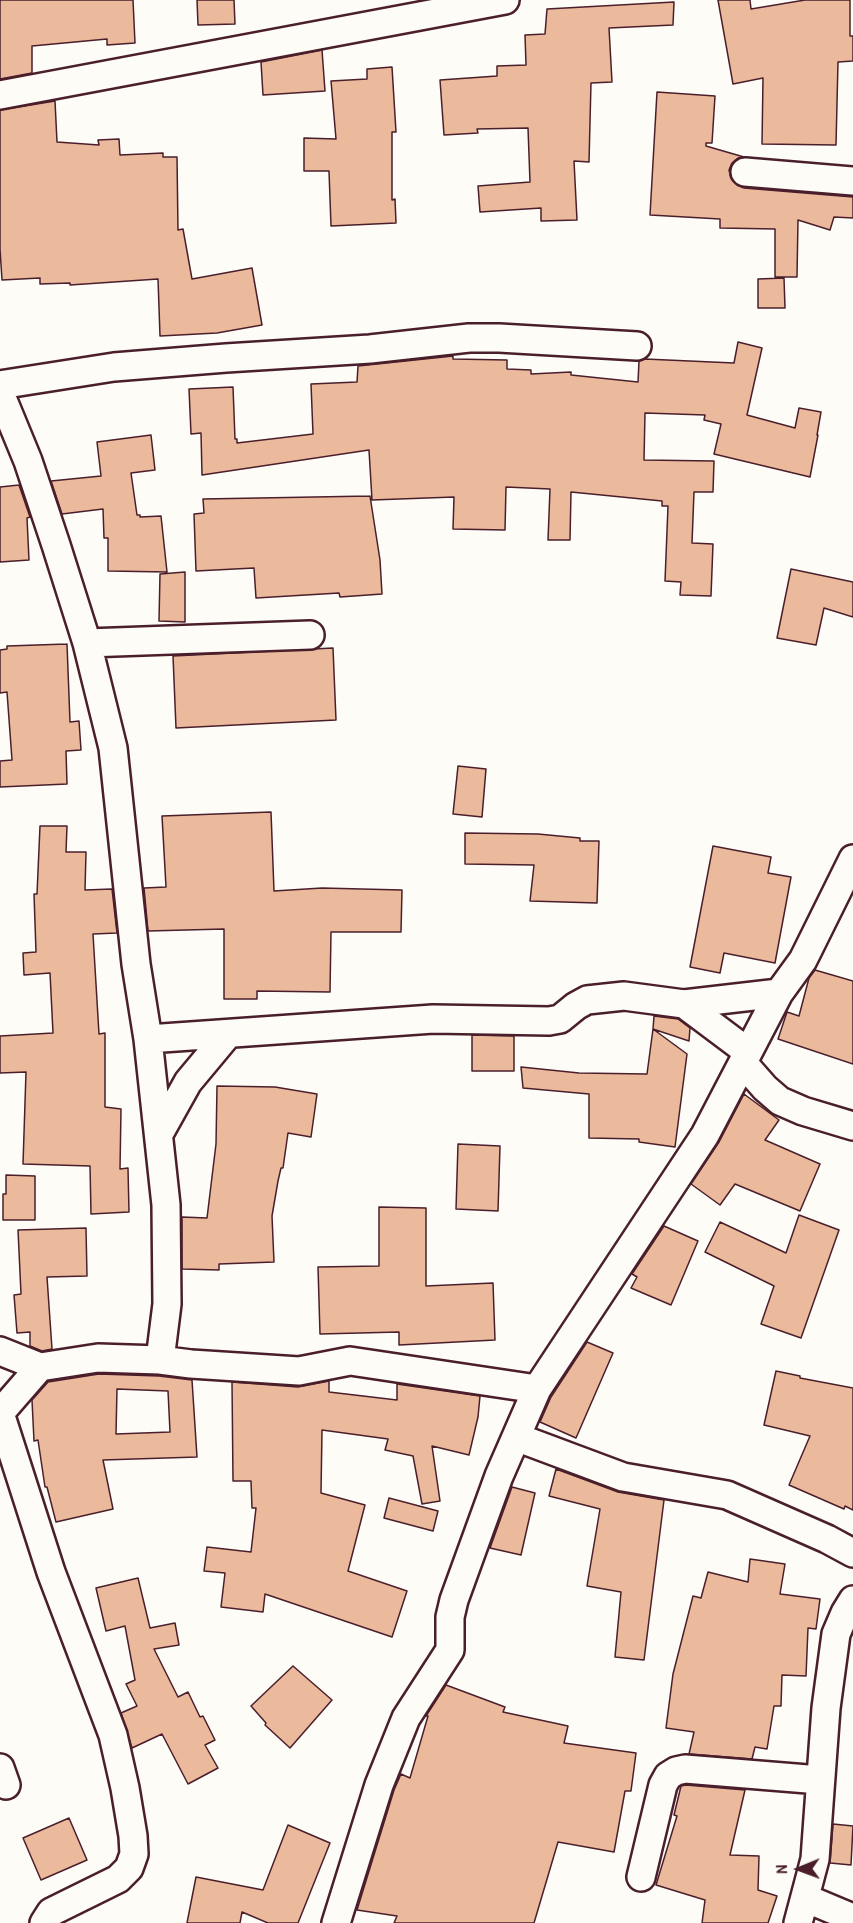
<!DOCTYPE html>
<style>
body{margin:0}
#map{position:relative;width:853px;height:1923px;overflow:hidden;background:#fdfcf7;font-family:"Patrick Hand",sans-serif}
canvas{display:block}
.north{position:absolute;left:769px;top:1839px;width:60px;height:60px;-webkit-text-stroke:4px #fdfcf7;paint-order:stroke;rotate:269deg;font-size:16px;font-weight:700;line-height:24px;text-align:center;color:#4a1f2b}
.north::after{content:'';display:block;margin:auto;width:21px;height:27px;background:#4a1f2b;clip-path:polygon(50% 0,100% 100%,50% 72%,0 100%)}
</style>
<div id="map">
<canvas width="853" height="1923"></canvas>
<div class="north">N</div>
</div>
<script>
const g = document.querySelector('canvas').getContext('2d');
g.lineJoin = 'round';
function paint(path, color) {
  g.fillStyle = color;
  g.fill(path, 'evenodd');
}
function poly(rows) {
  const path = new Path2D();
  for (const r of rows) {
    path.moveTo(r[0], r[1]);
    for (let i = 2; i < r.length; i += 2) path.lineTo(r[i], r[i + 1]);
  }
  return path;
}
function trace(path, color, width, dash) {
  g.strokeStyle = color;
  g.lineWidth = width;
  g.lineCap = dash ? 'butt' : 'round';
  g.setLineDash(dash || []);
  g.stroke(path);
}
const building = poly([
 [0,0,133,0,135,43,107,45,107,39,32,46,32,73,0,79,0,0],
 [197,0,234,0,235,24,198,25,197,0],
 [718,0,750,0,751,9,805,0,850,0,850,36,853,36,853,61,838,62,836,145,762,144,763,78,733,84,718,0],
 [674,2,673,25,609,28,612,82,591,83,589,162,574,161,577,220,541,221,541,208,480,212,478,186,530,182,528,128,477,129,478,133,444,135,440,80,497,76,497,66,526,65,525,35,545,34,547,9,674,2],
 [322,50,325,91,263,95,261,62,322,50],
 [392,67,396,132,392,132,392,200,395,199,396,223,331,226,329,171,304,171,304,138,336,139,331,81,367,79,367,69,392,67],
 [657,92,715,96,712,143,706,143,706,146,744,157,738,158,732,163,729,170,731,178,737,185,744,188,853,197,853,218,834,217,830,230,798,220,797,277,775,277,775,229,720,228,720,219,650,215,657,92],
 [55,101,57,142,99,145,98,140,119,139,120,155,163,153,163,157,177,157,178,230,183,229,192,279,252,268,262,325,217,333,160,336,158,279,70,285,70,283,40,284,40,278,2,280,0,249,0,110,55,101],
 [784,278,785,308,758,308,758,279,784,278],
 [738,342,762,348,747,415,795,428,799,408,821,412,817,435,818,435,810,477,714,454,721,424,704,420,705,415,645,413,644,460,714,461,713,492,694,492,692,543,713,544,711,596,680,595,681,582,665,581,668,506,662,506,662,501,571,492,570,540,548,540,550,489,506,487,505,530,453,529,454,497,372,500,369,450,202,475,201,433,191,434,189,389,233,387,235,439,237,439,237,443,313,434,311,384,357,382,358,366,453,356,453,359,507,360,507,369,531,370,531,374,571,372,571,375,638,382,639,361,645,359,734,363,738,342],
 [151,435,155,470,131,473,137,515,140,515,140,517,161,516,167,572,108,571,108,538,104,538,103,509,62,514,51,481,101,476,97,442,151,435],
 [19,485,30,517,27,518,29,560,0,562,0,487,19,485],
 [370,496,380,560,382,594,340,597,339,593,256,598,254,568,196,571,194,514,204,513,203,499,370,496],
 [791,569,853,582,853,617,824,608,816,645,777,638,791,569],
 [185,572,185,622,159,621,160,574,185,572],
 [67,644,70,722,79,721,81,750,66,751,67,784,0,787,0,761,12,760,7,692,0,693,0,650,7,649,7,646,67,644],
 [333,648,336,720,176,728,173,656,333,648],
 [458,766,486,769,482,817,453,814,458,766],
 [271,812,274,891,322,888,402,890,401,932,331,932,330,992,257,991,257,999,224,999,224,929,148,931,144,888,166,887,162,816,271,812],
 [40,826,67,826,66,852,86,852,85,890,112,889,117,933,93,934,99,1034,105,1033,105,1107,121,1109,120,1169,128,1168,129,1212,91,1214,90,1166,23,1164,26,1072,0,1073,0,1036,53,1033,50,973,24,975,23,953,36,952,34,894,37,894,40,826],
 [465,833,538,834,580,838,580,841,599,841,597,903,530,901,534,865,465,864,465,833],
 [713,846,771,857,768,873,791,877,775,963,724,953,720,973,690,967,713,846],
 [815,970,853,981,853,1064,778,1039,787,1012,799,1016,809,978,815,970],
 [654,1016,678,1019,690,1028,689,1041,653,1029,654,1016],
 [653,1029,687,1054,675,1147,639,1142,639,1139,589,1138,589,1094,523,1088,521,1067,579,1073,647,1074,653,1029],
 [472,1035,514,1036,514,1071,472,1071,472,1035],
 [217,1086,275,1087,317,1094,311,1137,288,1133,283,1168,281,1168,278,1181,272,1216,274,1262,219,1264,219,1270,182,1269,182,1217,207,1218,216,1144,217,1086],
 [744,1094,779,1120,765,1140,820,1164,800,1211,735,1184,720,1205,691,1184,719,1142,744,1094],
 [458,1144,500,1146,498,1211,456,1209,458,1144],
 [6,1175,35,1176,35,1220,3,1220,3,1194,6,1194,6,1175],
 [379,1207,426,1208,426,1286,493,1283,495,1340,399,1345,399,1332,320,1334,318,1267,379,1266,379,1207],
 [799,1215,839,1230,801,1338,761,1324,774,1286,705,1252,720,1222,786,1253,799,1215],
 [664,1226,698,1241,671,1305,631,1288,637,1277,632,1274,664,1226],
 [86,1228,87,1276,47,1277,52,1349,42,1351,30,1346,30,1332,17,1333,14,1295,21,1294,18,1230,86,1228],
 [587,1342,613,1353,576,1438,540,1422,551,1397,587,1342],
 [776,1371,800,1376,800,1378,853,1388,853,1510,845,1506,844,1509,789,1485,810,1436,764,1425,776,1371],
 [99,1374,159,1376,192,1380,197,1457,103,1460,113,1509,56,1522,47,1487,45,1487,38,1440,34,1441,32,1400,48,1382,99,1374],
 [117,1389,168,1391,170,1432,116,1434,117,1389],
 [329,1381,329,1392,397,1400,397,1384,480,1396,478,1417,469,1455,432,1446,440,1501,422,1504,413,1456,385,1450,388,1439,322,1430,321,1493,365,1505,348,1571,407,1591,392,1637,265,1594,263,1612,221,1607,225,1573,204,1571,207,1547,251,1552,256,1508,252,1508,251,1481,233,1481,232,1382,298,1387,329,1381],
 [556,1469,618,1492,664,1500,644,1660,615,1657,621,1592,587,1586,600,1509,549,1496,556,1469],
 [512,1487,535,1493,521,1555,490,1548,512,1487],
 [389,1498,438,1511,433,1531,384,1518,389,1498],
 [750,1559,785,1564,780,1594,820,1599,816,1629,808,1628,806,1676,782,1675,781,1706,774,1706,767,1749,755,1747,752,1759,689,1754,694,1732,666,1728,673,1674,693,1596,701,1598,708,1572,748,1582,750,1559],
 [138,1578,150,1628,175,1623,179,1645,154,1649,178,1697,188,1692,200,1717,203,1716,215,1740,205,1745,218,1768,188,1784,162,1734,132,1748,121,1713,137,1706,126,1684,135,1680,125,1626,106,1631,96,1588,138,1578],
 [293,1666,332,1700,290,1748,265,1725,266,1723,251,1706,293,1666],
 [446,1685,505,1707,503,1712,568,1726,564,1743,636,1753,631,1791,625,1791,614,1852,558,1842,534,1923,394,1923,397,1916,357,1910,394,1790,401,1774,410,1778,428,1716,426,1716,446,1685],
 [686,1785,745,1790,730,1855,759,1856,758,1890,777,1896,768,1923,702,1923,705,1900,656,1885,677,1816,674,1815,681,1786,686,1785],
 [69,1818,87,1860,41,1880,23,1838,69,1818],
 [833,1824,853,1826,851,1865,830,1863,833,1824],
 [288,1825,330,1843,298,1923,268,1923,242,1912,240,1923,187,1923,196,1877,263,1890,288,1825]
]);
const minor = poly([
 [0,95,505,0],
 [745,172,853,181],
 [0,385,114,367,226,358,370,349,469,338,499,338,637,346],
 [0,393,28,461,56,545,87,643,113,748,136,964,148,1039,166,1205,167,1304,160,1360,98,1358,40,1367,0,1351],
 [87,643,310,635],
 [684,1004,748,1052],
 [148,1039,433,1019,549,1021,560,1019,576,1006,587,1000,624,996,684,1004,779,993],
 [743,1063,765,1088,780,1101,803,1111,853,1126],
 [159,1134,188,1082,228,1034],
 [160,1360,191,1364,299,1371,350,1361,537,1389],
 [0,1406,0,1413,51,1572,113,1735,125,1788,133,1836,134,1854,129,1868,118,1879,51,1912,44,1923],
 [0,1413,40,1367],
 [516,1437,623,1477,727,1495,827,1539,853,1553],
 [0,1768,6,1785],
 [641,1877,663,1785,668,1776,676,1771,685,1769,820,1780],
 [805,1898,853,1918],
 [336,1923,379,1785,406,1718,450,1650,450,1617,454,1600,499,1476,537,1389,705,1135,779,993,803,960,853,859],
 [798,1923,815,1859,826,1708,836,1634,845,1613,853,1600]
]);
paint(building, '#ebb99c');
trace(building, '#4a1f2b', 1.5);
trace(minor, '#4a1f2b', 32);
trace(minor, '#fdfcf7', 27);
</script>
